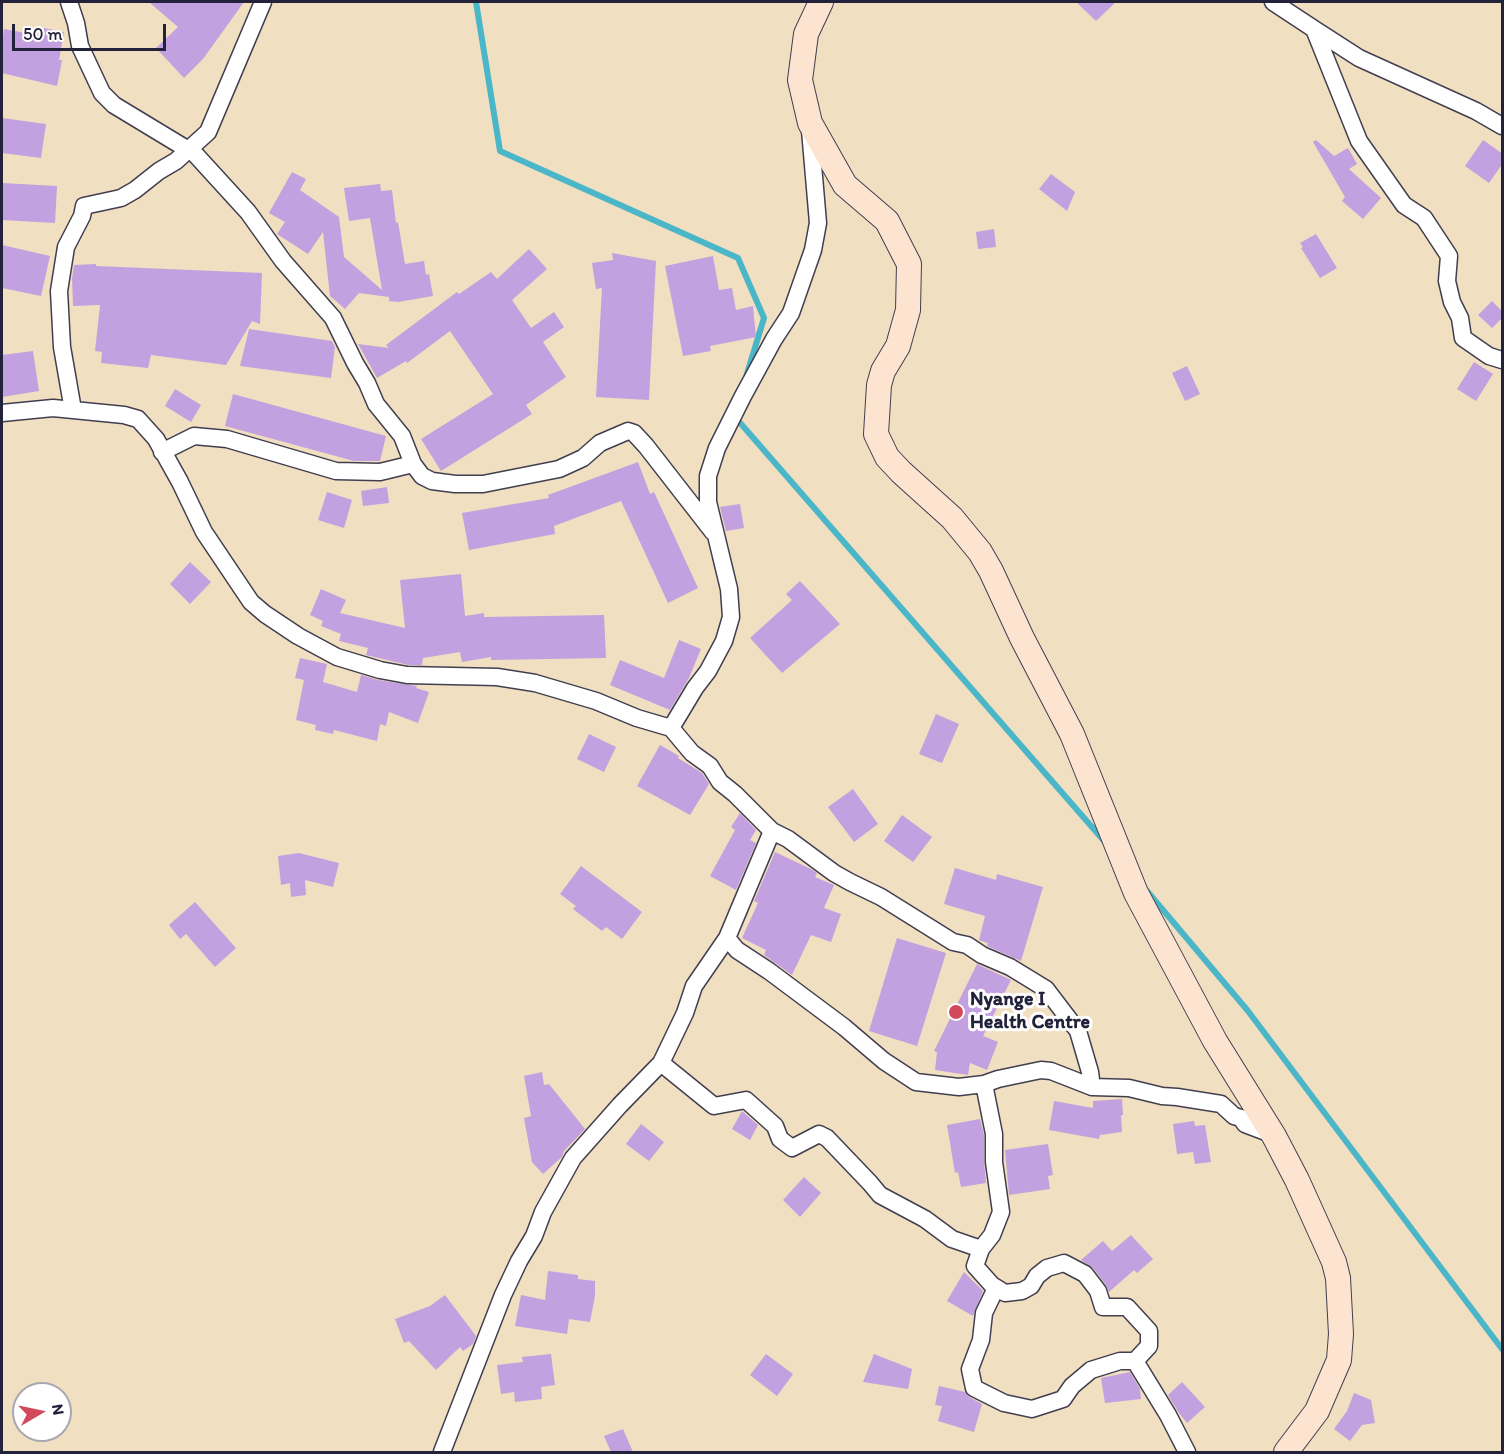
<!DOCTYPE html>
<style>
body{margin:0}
#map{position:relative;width:1504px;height:1454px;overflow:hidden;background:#f1dfc1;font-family:Itim,sans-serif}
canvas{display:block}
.frame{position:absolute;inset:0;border:3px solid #22223b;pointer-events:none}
.north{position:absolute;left:12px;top:1382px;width:60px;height:60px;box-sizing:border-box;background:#fff;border:2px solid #a7a7b1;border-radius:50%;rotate:81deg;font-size:16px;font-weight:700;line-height:24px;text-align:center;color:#22223b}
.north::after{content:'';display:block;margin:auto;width:21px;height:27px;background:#d1495b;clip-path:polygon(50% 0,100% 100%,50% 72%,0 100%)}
.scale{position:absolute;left:12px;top:24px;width:154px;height:27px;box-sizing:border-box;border:3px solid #22223b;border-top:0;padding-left:8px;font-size:18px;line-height:21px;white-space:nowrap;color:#22223b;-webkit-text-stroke:4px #fff;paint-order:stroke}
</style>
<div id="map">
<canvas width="1504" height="1454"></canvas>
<div class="frame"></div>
<div class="north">N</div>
<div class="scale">50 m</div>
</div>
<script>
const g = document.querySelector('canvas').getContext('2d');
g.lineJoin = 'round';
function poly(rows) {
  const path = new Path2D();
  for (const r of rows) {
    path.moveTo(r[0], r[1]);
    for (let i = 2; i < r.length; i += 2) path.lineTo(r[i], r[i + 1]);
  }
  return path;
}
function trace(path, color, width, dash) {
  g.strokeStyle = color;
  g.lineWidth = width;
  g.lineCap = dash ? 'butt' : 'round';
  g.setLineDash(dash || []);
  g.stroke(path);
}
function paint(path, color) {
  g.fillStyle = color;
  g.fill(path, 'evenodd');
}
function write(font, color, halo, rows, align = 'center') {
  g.font = font + ' Itim,sans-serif';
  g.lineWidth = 6;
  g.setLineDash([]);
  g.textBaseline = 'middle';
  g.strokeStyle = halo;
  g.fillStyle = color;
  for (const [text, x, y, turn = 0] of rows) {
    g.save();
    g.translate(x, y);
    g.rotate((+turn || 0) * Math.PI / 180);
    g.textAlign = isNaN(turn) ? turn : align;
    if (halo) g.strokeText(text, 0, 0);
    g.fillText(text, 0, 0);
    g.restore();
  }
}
const stream = poly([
 [476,2,500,151,738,258,764,318,746,377],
 [735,417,1105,842],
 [1147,891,1248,1011,1502,1349]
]);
const building = poly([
 [149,2,244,2,203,59,184,78,156,48,178,27],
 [1076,2,1116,2,1096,21],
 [44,28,64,32,59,60,62,60,57,86,2,73,2,41,4,29,42,36],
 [2,118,46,124,41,158,2,153],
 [1316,140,1334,156,1348,148,1357,164,1349,169,1381,198,1363,219,1342,201,1345,197,1313,142],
 [1483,140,1503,154,1503,163,1489,183,1465,166],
 [292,172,306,179,300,190,339,217,344,257,382,290,370,218,349,221,344,188,380,184,381,191,392,190,396,223,398,222,405,264,424,261,426,275,429,274,433,296,398,302,389,301,389,297,359,293,345,309,330,296,323,232,308,254,277,234,285,222,269,213],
 [1051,174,1075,192,1067,211,1039,189],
 [2,183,57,186,55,223,2,220],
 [994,229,996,247,978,249,976,232],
 [1316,234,1337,268,1320,278,1301,248,1303,247,1300,243],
 [2,245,50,256,41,296,2,288],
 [529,249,547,269,512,300,531,328,554,312,564,327,543,342,566,377,526,405,532,414,441,471,421,439,493,394,450,331,407,363,406,361,377,378,358,344,389,348,386,345,457,292,459,294,491,272,497,279],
 [612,253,656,261,649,400,596,397,602,288,596,289,592,263,613,260],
 [713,256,719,290,732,288,736,310,753,306,756,337,710,346,711,351,683,356,665,266],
 [96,264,96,266,262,273,260,324,252,321,226,365,151,355,148,368,101,363,102,352,95,351,100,305,73,306,72,278,74,265],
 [1492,301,1503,312,1503,317,1492,328,1478,315],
 [249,329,332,341,335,347,331,378,240,366],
 [33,351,39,391,2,397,2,355],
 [1474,362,1493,374,1476,401,1457,389],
 [1187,366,1200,394,1185,401,1172,373],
 [175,389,201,405,191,422,165,406],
 [233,394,386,436,380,461,354,461,225,426],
 [638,462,650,494,654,492,698,588,668,603,621,501,554,526,555,534,469,550,462,513,549,498,548,495],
 [387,487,389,503,363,506,361,491],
 [327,492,352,500,344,528,318,520],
 [740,504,744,528,726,531,720,507],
 [190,562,211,582,190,604,170,584],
 [461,574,465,616,484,613,484,617,604,615,606,658,491,660,491,657,462,662,460,652,423,658,422,665,408,665,366,655,368,648,339,641,341,634,321,626,323,621,310,615,321,589,346,600,340,613,405,628,400,580],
 [800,581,840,624,782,673,750,638,792,600,786,594],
 [679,640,701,649,689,678,670,710,610,685,620,660,664,678],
 [300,658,327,664,323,682,357,692,361,675,378,680,417,686,416,688,429,692,418,723,389,712,386,726,380,724,377,741,334,730,333,734,315,730,316,725,296,720,304,680,295,678],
 [936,714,959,724,942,763,919,754],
 [589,734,616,747,604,772,577,759],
 [660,745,679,756,678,758,702,773,709,784,690,815,637,786],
 [853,789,878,824,854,842,828,807],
 [740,813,756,830,750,840,756,843,736,890,710,876,735,830,731,827],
 [902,815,932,837,913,862,884,841],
 [775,852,811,869,817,873,815,877,834,885,824,908,841,914,831,942,811,935,792,975,764,955,766,950,742,938,758,903,754,901],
 [299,853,339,863,333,887,305,880,306,895,291,897,290,883,281,885,278,856],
 [581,866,642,912,622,939,606,927,602,931,573,909,576,906,560,894],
 [955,868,996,880,997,874,1043,887,1021,961,987,946,988,943,979,940,985,916,944,904],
 [195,902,236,948,215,967,186,934,180,939,169,925],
 [897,938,946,953,917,1046,869,1031],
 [977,964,1011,980,983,1036,998,1042,987,1070,970,1063,968,1075,935,1070,937,1052,934,1051],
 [542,1072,544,1085,549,1084,585,1129,564,1151,562,1157,543,1174,532,1162,524,1118,531,1116,524,1076],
 [1122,1099,1123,1115,1121,1115,1122,1132,1100,1135,1099,1139,1049,1130,1054,1101,1093,1108,1093,1101],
 [742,1111,758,1125,750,1140,732,1129],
 [980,1119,984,1135,984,1162,986,1183,961,1187,958,1172,955,1173,947,1125],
 [1194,1121,1195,1126,1205,1125,1211,1162,1195,1164,1193,1152,1177,1154,1173,1124],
 [641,1124,664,1142,649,1161,626,1144],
 [1048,1144,1053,1175,1048,1176,1050,1189,1009,1195,1005,1150],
 [804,1177,821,1193,800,1217,783,1200],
 [1131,1235,1153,1259,1137,1273,1134,1270,1109,1292,1106,1285,1093,1268,1081,1260,1103,1241,1112,1251],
 [548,1271,578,1275,578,1279,595,1281,595,1296,590,1322,569,1319,567,1334,515,1326,521,1295,545,1300],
 [964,1272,983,1291,973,1316,947,1301],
 [445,1295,476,1336,473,1344,463,1351,460,1347,436,1370,409,1341,404,1343,395,1319,430,1306],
 [551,1354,555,1385,541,1387,542,1399,515,1402,514,1392,501,1394,497,1365,523,1362,522,1357],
 [766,1354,793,1374,777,1396,750,1375],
 [874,1354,912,1369,908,1389,863,1382],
 [1130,1372,1140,1389,1141,1399,1105,1403,1101,1378],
 [1182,1382,1205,1407,1187,1423,1179,1413,1168,1395],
 [939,1386,965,1392,969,1397,982,1404,974,1432,938,1421,942,1406,935,1405],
 [1354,1393,1371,1400,1375,1423,1362,1425,1350,1441,1334,1429,1347,1411],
 [623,1429,633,1452,611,1452,604,1436]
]);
const street = poly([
 [69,2,76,23,80,46,102,93,114,105,195,154,248,212,283,261,333,318,355,363,367,383,376,404,402,436,413,464],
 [1273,2,1314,29,1359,141,1404,205,1424,218,1449,256,1447,281,1452,302,1460,318,1463,338,1489,356,1502,360],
 [1314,29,1359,58,1476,111,1502,126],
 [73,410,62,347,59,291,66,247,82,216,84,206,121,198,135,190,159,171,176,161,208,132,263,2],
 [2,413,53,408,124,415,138,419,156,439,180,482,204,532,251,602,265,614,298,636,337,657,380,670,407,675,497,677,535,683,596,701,637,718,671,728,695,688,708,671,724,641,731,617,729,589,708,502,708,476,717,448,743,396,774,339,791,313,813,250,818,223,810,130],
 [162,452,194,436,227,439,336,471,380,472,413,464,422,476,432,481,455,484,483,484,559,469,583,458,600,443,628,431,634,433,646,446,713,532],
 [671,728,692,753,710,766,720,782,735,794,772,831,788,839,834,873,850,882,881,897,953,942,967,945,982,955,1010,967,1046,989,1078,1031,1090,1072,1092,1087,1051,1071,1041,1070,998,1079,984,1084,959,1087,916,1082,884,1061,844,1027,769,971,737,950,727,938],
 [661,1063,714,1106,746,1100,775,1126,780,1139,792,1148,819,1134,827,1138,870,1183,880,1195,925,1219,952,1239,981,1249],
 [984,1084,994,1134,994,1162,1001,1212,992,1235,981,1249,975,1266,992,1285,1005,1293,1022,1291,1031,1286,1037,1276,1047,1268,1064,1263,1085,1274,1098,1291,1103,1307,1127,1307,1149,1331,1149,1346,1135,1361,1168,1415,1187,1452],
 [1092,1087,1129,1088,1162,1096,1177,1097,1221,1104,1234,1116,1241,1118,1245,1124,1274,1135],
 [996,1288,984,1313,981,1340,970,1369,974,1388,1004,1403,1032,1409,1063,1399,1072,1386,1091,1370,1120,1361,1135,1361],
 [442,1452,503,1295,519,1261,534,1236,543,1212,573,1158,620,1105,661,1063,685,1013,694,986,727,938,772,831]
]);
const secondary = poly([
 [821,2,806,34,800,80,810,123,845,185,887,221,909,264,908,310,898,346,883,371,879,385,876,434,887,457,901,472,952,518,980,552,991,571,1022,638,1072,734,1136,893,1215,1041,1274,1136,1297,1180,1334,1262,1338,1278,1341,1334,1339,1360,1317,1411,1286,1452]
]);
const markers = [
 [956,1012,8,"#d1495b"]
];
const poiNames = [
 ["Nyange I",970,1000],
 ["Health Centre",970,1023]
];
trace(stream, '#4bb6c8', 6);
paint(building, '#c3a0df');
trace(street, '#413e4f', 19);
trace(secondary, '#413e4f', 26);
trace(street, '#fff', 16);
trace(secondary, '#fde4d1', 24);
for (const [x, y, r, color] of markers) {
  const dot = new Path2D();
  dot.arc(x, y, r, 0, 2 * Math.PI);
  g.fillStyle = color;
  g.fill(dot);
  trace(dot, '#fff', 2);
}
write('bold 20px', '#22223b', '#fff', poiNames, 'left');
</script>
